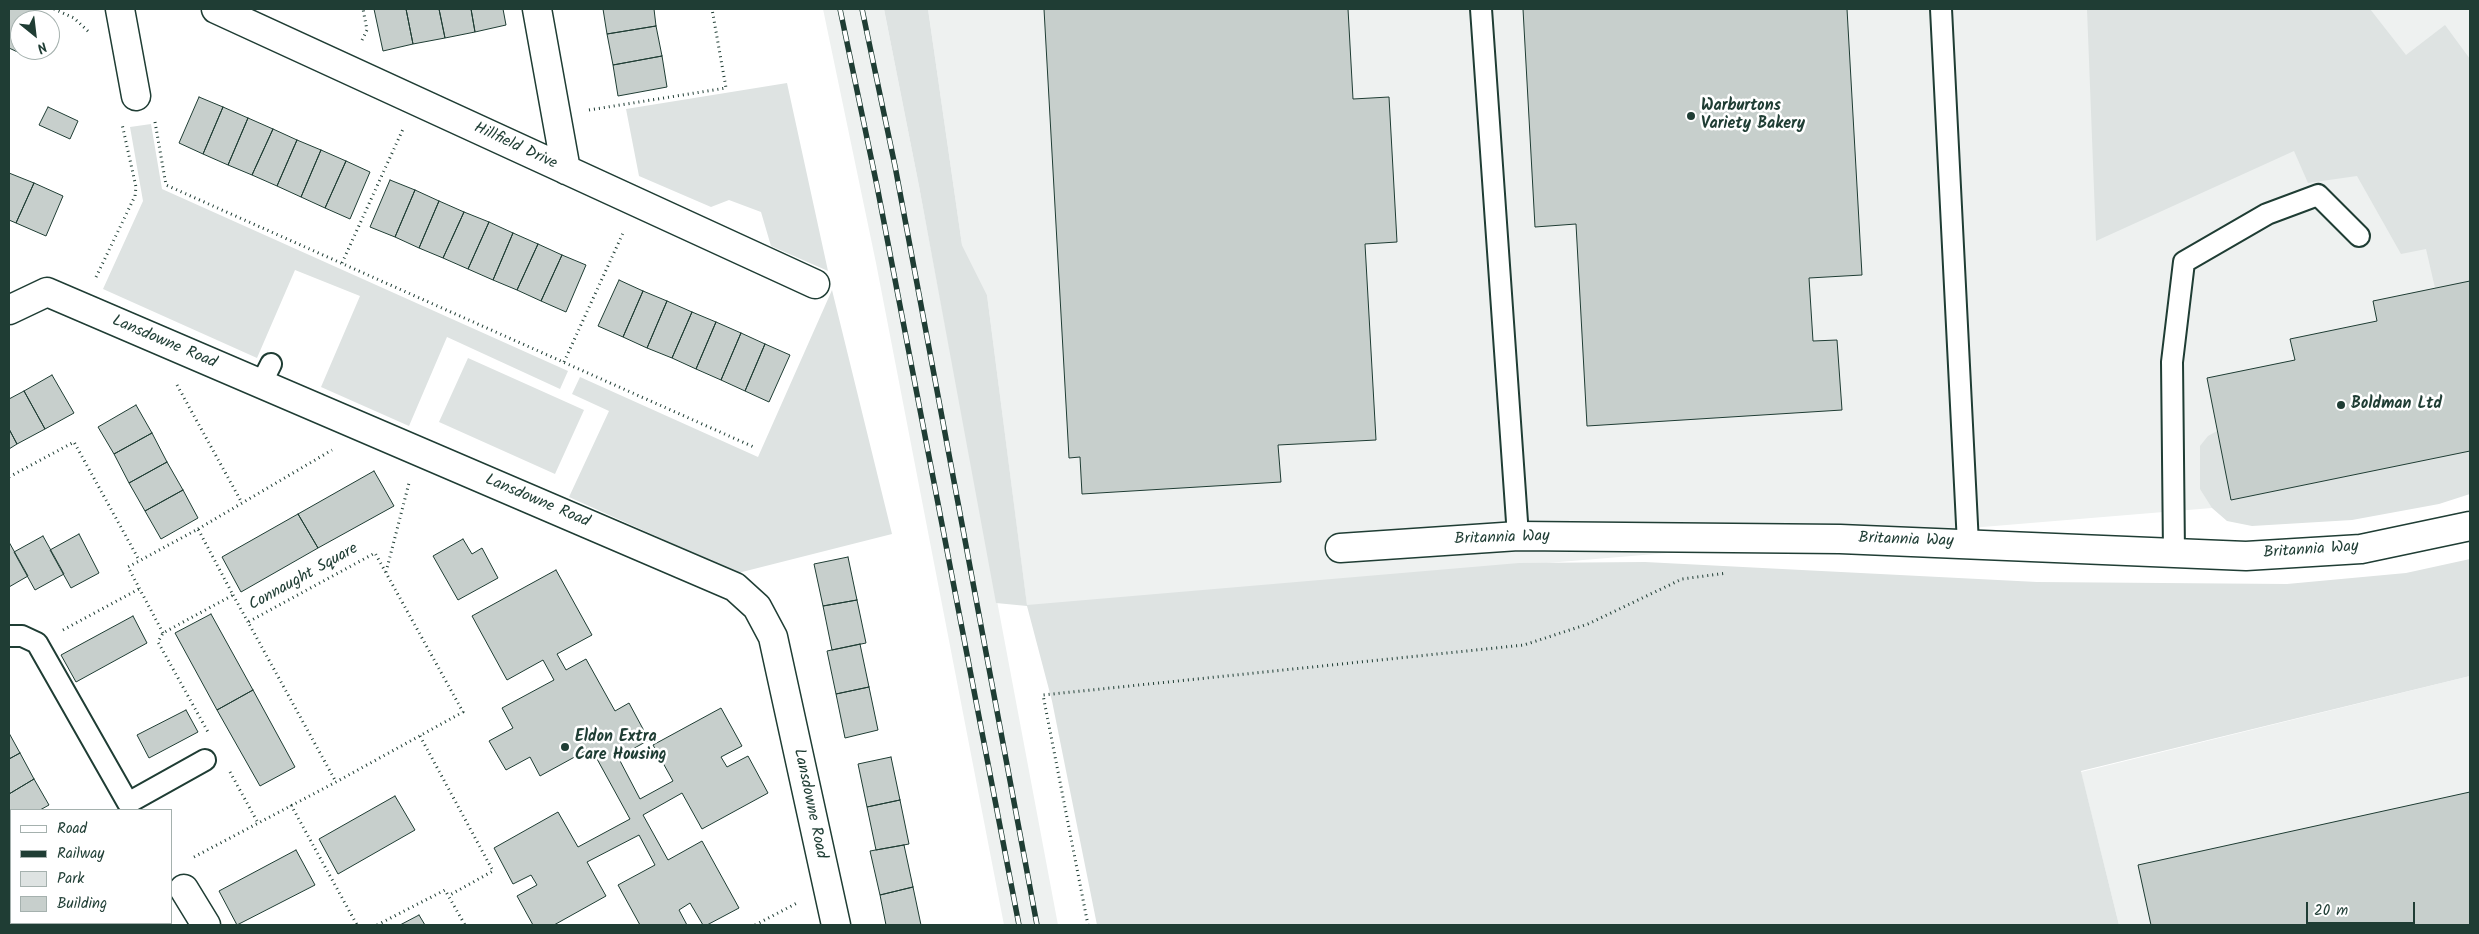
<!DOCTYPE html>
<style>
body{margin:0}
#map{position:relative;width:2479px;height:934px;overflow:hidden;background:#fff;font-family:Kalam,sans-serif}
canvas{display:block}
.frame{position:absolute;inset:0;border:10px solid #1f3d34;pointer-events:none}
.legend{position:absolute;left:10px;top:809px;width:162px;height:115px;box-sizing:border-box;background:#fff;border:1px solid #a5b1ae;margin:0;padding:6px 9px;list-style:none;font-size:15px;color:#1f3d34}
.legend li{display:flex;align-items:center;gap:10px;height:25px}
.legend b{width:25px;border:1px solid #a5b1ae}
.north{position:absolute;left:10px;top:10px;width:50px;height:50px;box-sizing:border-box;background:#fff;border:1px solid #a5b1ae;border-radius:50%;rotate:151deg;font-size:14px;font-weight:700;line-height:20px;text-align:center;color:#1f3d34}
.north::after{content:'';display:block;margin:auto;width:18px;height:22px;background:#1f3d34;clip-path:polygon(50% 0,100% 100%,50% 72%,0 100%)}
.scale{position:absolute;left:2306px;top:902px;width:109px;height:22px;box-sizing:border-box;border:2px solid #1f3d34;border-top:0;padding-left:6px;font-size:15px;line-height:18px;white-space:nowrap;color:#1f3d34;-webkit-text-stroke:4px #fff;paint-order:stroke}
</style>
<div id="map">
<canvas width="2479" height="934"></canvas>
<div class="frame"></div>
<ul class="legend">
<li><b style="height:6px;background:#fff"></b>Road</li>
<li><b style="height:6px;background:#1f3d34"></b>Railway</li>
<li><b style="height:14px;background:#dee3e2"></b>Park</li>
<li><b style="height:14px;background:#c7cfcc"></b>Building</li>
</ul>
<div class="north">N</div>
<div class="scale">20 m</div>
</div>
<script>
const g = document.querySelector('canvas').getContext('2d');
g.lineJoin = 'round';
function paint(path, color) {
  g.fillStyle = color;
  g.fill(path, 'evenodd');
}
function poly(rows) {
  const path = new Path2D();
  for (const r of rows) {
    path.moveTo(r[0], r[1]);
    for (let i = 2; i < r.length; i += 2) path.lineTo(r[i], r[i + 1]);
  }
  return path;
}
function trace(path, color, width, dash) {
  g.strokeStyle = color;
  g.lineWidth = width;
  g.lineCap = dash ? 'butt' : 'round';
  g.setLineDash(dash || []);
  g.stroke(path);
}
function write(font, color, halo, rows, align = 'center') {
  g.font = font + ' Kalam,sans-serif';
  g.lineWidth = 5;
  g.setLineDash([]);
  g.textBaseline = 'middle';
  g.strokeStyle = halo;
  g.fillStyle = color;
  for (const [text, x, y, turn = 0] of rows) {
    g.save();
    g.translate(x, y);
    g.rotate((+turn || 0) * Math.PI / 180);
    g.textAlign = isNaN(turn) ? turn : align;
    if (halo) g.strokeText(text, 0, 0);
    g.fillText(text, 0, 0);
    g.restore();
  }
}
const built = poly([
 [823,9,884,9,919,186,1058,925,1004,925,876,263],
 [928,9,2470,9,2470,469,2334,506,2212,508,1027,606,987,295,962,245],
 [2470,676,2470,925,2119,925,2081,772]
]);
const green = poly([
 [884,9,928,9,962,245,987,295,1027,605,1519,563,1645,562,2037,582,2287,584,2406,573,2470,559,2470,676,2081,771,2119,925,1097,925,1052,701,1027,606,996,603,919,186],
 [2087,9,2370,9,2406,55,2445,25,2470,59,2470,282,2435,288,2426,249,2401,254,2357,176,2308,183,2294,151,2096,241],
 [787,83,828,271,771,246,761,212,729,200,711,207,639,176,626,109],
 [151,124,162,189,568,371,560,389,447,337,409,426,321,387,360,296,295,270,257,358,103,289,143,201,130,127],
 [832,290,892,534,738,573,569,497,609,411,572,394,580,377,758,457],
 [468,358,584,410,555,474,439,422],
 [2217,431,2232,500,2470,451,2470,494,2439,504,2352,520,2252,526,2227,521,2212,508,2200,489,2200,446,2208,436]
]);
const building = poly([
 [9,9,31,9,43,14,40,20,20,20,20,50,27,50,24,55,9,48,9,9],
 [374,9,406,9,413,44,383,51,374,9],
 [406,9,439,9,445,38,413,44,406,9],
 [439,9,471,9,475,32,445,38,439,9],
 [471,9,503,9,506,25,475,32,471,9],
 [603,9,654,9,656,26,607,34,603,9],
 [1044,9,1348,9,1353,99,1389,97,1397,242,1365,244,1376,440,1278,445,1281,482,1082,494,1080,457,1069,458,1044,9],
 [1523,9,1847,9,1862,275,1809,278,1813,341,1837,340,1842,410,1587,426,1576,224,1535,227,1523,9],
 [656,26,662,56,613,65,607,34,656,26],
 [662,56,667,87,618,96,613,65,662,56],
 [199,97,223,107,203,154,179,143,199,97],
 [48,107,78,121,70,139,39,125,48,107],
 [223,107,248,118,228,165,203,154,223,107],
 [248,118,273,129,252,175,228,165,248,118],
 [273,129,297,140,277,186,252,175,273,129],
 [297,140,321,150,301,197,277,186,297,140],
 [321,150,346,161,325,208,301,197,321,150],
 [346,161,370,172,350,219,325,208,346,161],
 [9,173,34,183,16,223,9,220,9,173],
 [390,180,415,190,395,237,370,227,390,180],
 [34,183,63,196,46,236,16,223,34,183],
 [415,190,439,201,419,248,395,237,415,190],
 [439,201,464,212,443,258,419,248,439,201],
 [464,212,489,222,468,269,443,258,464,212],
 [489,222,513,233,493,280,468,269,489,222],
 [513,233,538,244,517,290,493,280,513,233],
 [538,244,562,255,541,301,517,290,538,244],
 [562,255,586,265,566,312,541,301,562,255],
 [619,280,643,291,623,337,598,326,619,280],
 [2470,281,2470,451,2231,500,2207,378,2295,360,2290,339,2377,321,2373,301,2470,281],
 [643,291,667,301,647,348,623,337,643,291],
 [667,301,692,312,672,358,647,348,667,301],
 [692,312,716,322,696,369,672,358,692,312],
 [716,322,741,333,721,380,696,369,716,322],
 [741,333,765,344,745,391,721,380,741,333],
 [765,344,790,355,769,402,745,391,765,344],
 [52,375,74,413,45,429,24,391,52,375],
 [24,391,45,429,17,444,9,429,9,399,24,391],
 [136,405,152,433,114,454,98,427,136,405],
 [9,429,17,444,9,449,9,429],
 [152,433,167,462,129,483,114,454,152,433],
 [167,462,183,490,145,511,129,483,167,462],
 [374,471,394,506,318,548,298,514,374,471],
 [183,490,198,518,161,539,145,511,183,490],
 [298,514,318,548,241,592,222,557,298,514],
 [79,534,99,573,71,588,50,550,79,534],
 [43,536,64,574,35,590,14,552,43,536],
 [463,539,472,554,482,548,498,578,458,600,433,556,463,539],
 [9,542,28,576,9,587,9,542],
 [848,557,857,600,823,606,814,564,848,557],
 [556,570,592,635,557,654,566,670,586,659,615,711,629,703,649,740,618,757,640,799,673,781,653,745,721,708,742,746,721,757,727,767,748,756,768,793,702,829,682,793,643,815,668,860,702,841,739,908,707,925,703,925,690,903,679,910,687,925,640,925,618,885,655,865,639,835,587,862,606,896,554,925,533,925,517,896,537,885,531,875,513,884,494,848,558,812,578,847,630,819,591,748,540,776,530,757,506,770,489,741,513,728,502,708,554,680,543,660,507,680,472,616,556,570],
 [857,600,866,643,832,650,823,606,857,600],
 [211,614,253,690,217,710,175,633,211,614],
 [133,616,147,643,76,682,61,655,133,616],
 [860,644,869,687,836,694,827,651,860,644],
 [869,687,878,730,845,738,836,694,869,687],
 [253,690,295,767,260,786,217,710,253,690],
 [186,710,198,732,149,758,137,735,186,710],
 [9,733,20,753,9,759,9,733],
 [20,753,34,779,9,794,9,759,20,753],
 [891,757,900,800,867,807,858,764,891,757],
 [34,779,49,805,40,810,11,810,10,827,9,794,34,779],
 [2470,792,2470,925,2151,925,2138,865,2470,792],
 [395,796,415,830,338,874,319,839,395,796],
 [900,800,909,844,876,850,867,807,900,800],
 [904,845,913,887,880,895,870,851,904,845],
 [296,850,315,885,237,925,219,891,296,850],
 [913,887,921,925,886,925,880,895,913,887],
 [419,915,425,925,400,925,419,915]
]);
const path = poly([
 [54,9,74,18,90,33],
 [362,40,367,30,363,9],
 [589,110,726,88,712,9],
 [155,122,166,185,756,448],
 [342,263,403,129],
 [96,277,135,196,136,187,122,124],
 [564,362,623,233],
 [177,385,242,503],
 [9,477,74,442,139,560],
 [198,529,332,450],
 [386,572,409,483],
 [233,595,248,622],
 [63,630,139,589],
 [163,633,128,567,198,529,233,595,163,633,158,642,208,732],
 [420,736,493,871,448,896],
 [230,772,258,823],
 [291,805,357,925],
 [194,857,336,782,463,712,375,553,248,622,336,782],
 [68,925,72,923],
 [377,925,445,890,465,925],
 [755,925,799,902],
 [1088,925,1043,695,1524,645,1588,624,1682,579,1727,573]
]);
const lane = poly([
 [1481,9,1518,536],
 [1941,9,1968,544],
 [261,384,271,364],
 [2174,553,2172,362,2184,262,2267,214,2318,195,2359,236],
 [9,636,22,636,37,643,128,803,205,760]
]);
const street = poly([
 [120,9,136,96],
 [216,9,815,284],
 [537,9,566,170],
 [9,310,47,292,735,587,757,607,773,637,836,925],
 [1340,548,1518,536,1840,539,2246,556,2361,549,2470,526],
 [184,889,206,925]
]);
const rail = poly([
 [840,9,877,186,1019,925],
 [862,9,895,166,1037,925]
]);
const markers = [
 [1691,116,5,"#1f3d34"],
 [2341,405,5,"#1f3d34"],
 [565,747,5,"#1f3d34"]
];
const poiNames = [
 ["Warburtons",1701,107],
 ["Variety Bakery",1701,125],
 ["Boldman Ltd",2351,405],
 ["Eldon Extra",575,738],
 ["Care Housing",575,756]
];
const streetNames = [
 ["Hillfield Drive",515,147,25],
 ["Lansdowne Road",164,343,23],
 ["Lansdowne Road",537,502,23],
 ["Britannia Way",1502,539,-2],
 ["Britannia Way",1906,541,2],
 ["Britannia Way",2311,551,-4],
 ["Connaught Square",304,578,-29],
 ["Lansdowne Road",809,804,78]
];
paint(built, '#eef1f0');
paint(green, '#dee3e2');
paint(building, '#c7cfcc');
trace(building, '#1f3d34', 1);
trace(lane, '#1f3d34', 24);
trace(street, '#1f3d34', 31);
trace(path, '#1f3d34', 3, [1, 4]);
trace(lane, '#fff', 20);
trace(street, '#fff', 28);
trace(rail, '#1f3d34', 5.5);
trace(rail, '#fff', 4, [11]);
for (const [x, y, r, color] of markers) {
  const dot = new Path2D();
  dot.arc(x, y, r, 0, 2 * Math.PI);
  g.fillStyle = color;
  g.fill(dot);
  trace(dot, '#fff', 2);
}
write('bold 16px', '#1f3d34', '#fff', poiNames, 'left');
write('16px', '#1f3d34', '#fff', streetNames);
</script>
